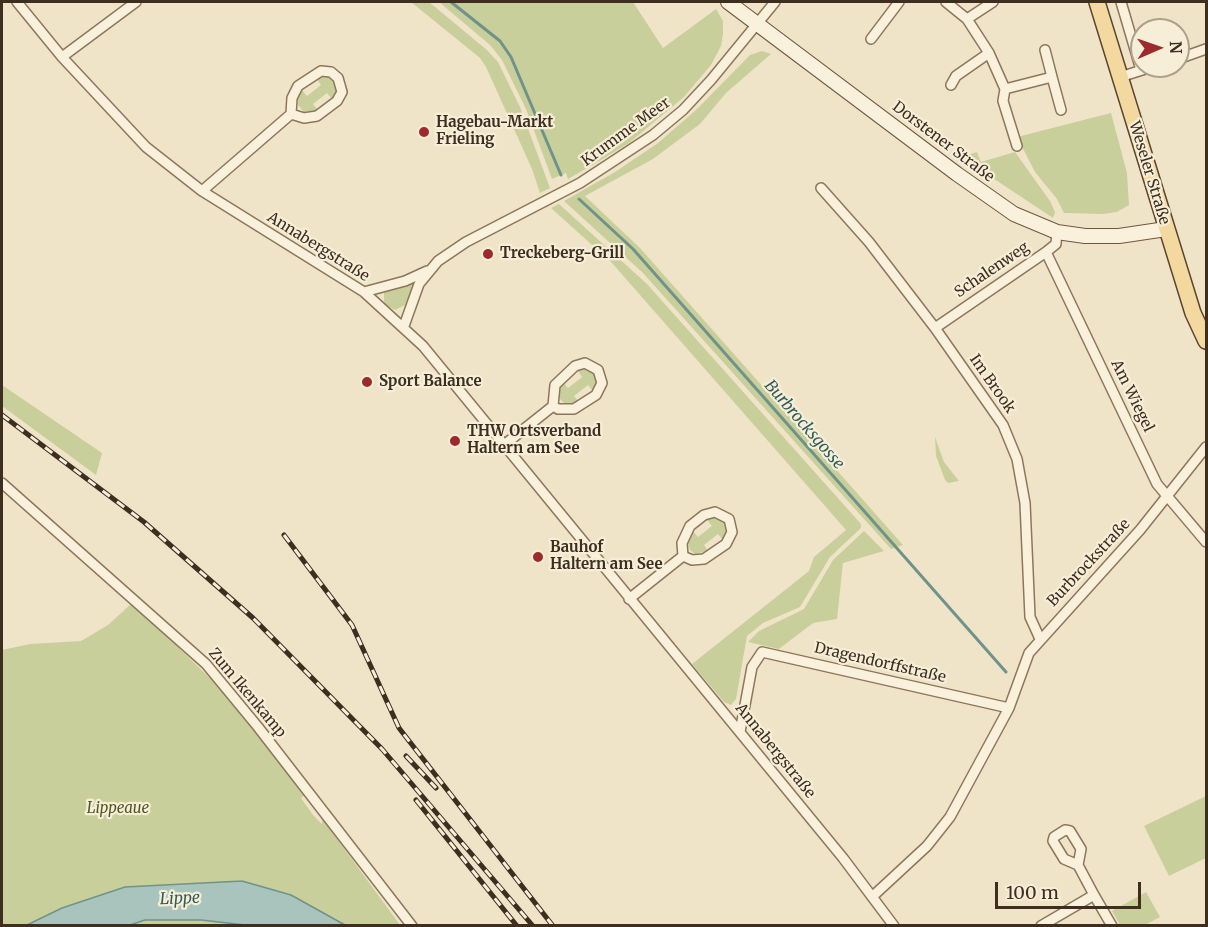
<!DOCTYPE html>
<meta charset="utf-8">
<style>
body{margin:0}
#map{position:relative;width:1208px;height:927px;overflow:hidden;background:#f0e4c8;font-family:Merriweather,serif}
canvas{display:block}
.frame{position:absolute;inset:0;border:3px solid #3d2e20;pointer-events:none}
.north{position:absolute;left:1130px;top:18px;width:60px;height:60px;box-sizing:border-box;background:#f7eed8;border:2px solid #ada18e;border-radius:50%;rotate:88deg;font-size:16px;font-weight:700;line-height:24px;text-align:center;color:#3d2e20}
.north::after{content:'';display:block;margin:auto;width:21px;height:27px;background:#9e2a2b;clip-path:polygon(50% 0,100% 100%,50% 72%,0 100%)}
.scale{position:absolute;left:995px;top:882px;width:146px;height:27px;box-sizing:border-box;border:3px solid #3d2e20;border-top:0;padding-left:8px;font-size:18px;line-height:21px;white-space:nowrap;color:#3d2e20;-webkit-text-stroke:4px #f7eed8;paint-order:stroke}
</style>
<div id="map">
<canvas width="1208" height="927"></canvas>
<div class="frame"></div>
<div class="north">N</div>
<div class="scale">100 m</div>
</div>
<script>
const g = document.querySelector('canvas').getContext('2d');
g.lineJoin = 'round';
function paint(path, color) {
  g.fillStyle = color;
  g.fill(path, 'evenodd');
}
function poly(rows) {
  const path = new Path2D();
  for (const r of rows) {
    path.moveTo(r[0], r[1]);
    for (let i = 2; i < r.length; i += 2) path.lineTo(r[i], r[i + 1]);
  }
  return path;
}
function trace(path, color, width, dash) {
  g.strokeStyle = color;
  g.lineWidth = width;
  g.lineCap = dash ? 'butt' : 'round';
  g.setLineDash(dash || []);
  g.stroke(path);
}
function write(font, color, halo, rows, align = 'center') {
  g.font = font + ' Merriweather,serif';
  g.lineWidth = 4.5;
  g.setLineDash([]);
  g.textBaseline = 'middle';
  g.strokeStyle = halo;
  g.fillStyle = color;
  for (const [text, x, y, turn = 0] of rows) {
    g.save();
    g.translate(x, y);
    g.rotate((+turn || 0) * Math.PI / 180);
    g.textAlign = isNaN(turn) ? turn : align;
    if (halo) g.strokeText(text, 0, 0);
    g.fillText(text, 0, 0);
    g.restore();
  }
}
const green = poly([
 [411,2,429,2,487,50,498,62,520,107,550,188,540,193,532,169,486,67,480,58],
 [439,2,633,2,663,48,716,9,723,21,723,34,721,46,711,65,684,97,629,143,601,160,568,179,566,173,552,179,526,109,502,60,490,45],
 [762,51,771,54,726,93,700,124,653,159,585,196,640,248,903,545,891,549,643,273,564,201,615,172,658,143,696,110,750,55],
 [321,76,330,77,335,81,337,92,332,99,327,93,313,104,318,110,304,112,298,105,298,95,302,90,307,96,321,85,317,79],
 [1111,113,1127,173,1129,205,1117,212,1103,214,1064,213,1057,199,1035,172,1017,137],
 [977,152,981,162,1015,152,1050,201,1055,212,1053,218,961,157],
 [559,204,647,284,861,524,861,528,830,557,800,607,763,623,747,636,736,699,731,705,724,702,692,664,809,571,814,557,846,530,612,263,551,208],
 [417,277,405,305,395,310,384,304,384,292],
 [585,367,594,370,598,380,595,389,593,391,588,385,574,396,579,402,565,404,558,397,559,387,563,382,568,388,582,377,578,371],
 [2,385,102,453,96,475,2,406],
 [935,437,944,462,959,481,948,483,945,480,936,456],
 [711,517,718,517,726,522,728,530,725,538,723,540,718,534,704,545,708,551,695,554,690,550,687,540,693,531,698,537,712,526,707,520],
 [864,531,884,551,843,563,837,619,813,623,779,649,748,642,759,631,804,609,833,560],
 [132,603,211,679,218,675,305,795,301,798,313,815,322,824,322,818,400,925,2,926,2,650,30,644,81,641,108,625],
 [1206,796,1206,858,1169,876,1144,826],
 [1146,892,1160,917,1145,925,1120,925,1112,911]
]);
const water = poly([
 [242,881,291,895,345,925,254,926,201,920,145,920,127,926,27,925,62,908,125,887,242,881]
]);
const stream = poly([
 [451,2,500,41,511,57,561,175],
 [579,199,633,249,1006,672]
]);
const minor = poly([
 [17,2,62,57,146,147,202,191,364,292,423,346,843,858,894,926],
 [946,2,967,19,989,53,1005,89,1003,101,1017,146],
 [1121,2,1141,70],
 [967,19,993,2],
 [871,39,899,2],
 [1045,50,1052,77],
 [62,57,136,2],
 [1178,59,1206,49],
 [1120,77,1155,66],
 [951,85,956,76,989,53],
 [1005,89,1052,77,1061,110],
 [821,188,869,242,935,328,1003,425,1017,459,1025,503,1030,617,1040,639],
 [202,191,291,114,292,98,298,86,321,71,331,72,338,78,342,92,337,101,317,116,304,118,291,114],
 [1046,252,1157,484,1206,542],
 [364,292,405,281,427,271],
 [404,326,419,284,438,261,466,242,580,183,653,135,683,110,711,80,775,2],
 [935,328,1046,252,1056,244,1057,232],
 [504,445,553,406,558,409,574,409,596,395,602,383,598,370,585,363,575,366,555,385,553,406],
 [2,483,206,664,258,727,412,926],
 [629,599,683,556,692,560,704,559,726,544,732,532,729,519,715,512,704,515,690,526,682,543,683,556],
 [740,732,752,667,762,652,1009,708],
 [1078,865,1064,859,1053,841,1054,837,1065,830,1070,831,1081,849,1078,865,1094,895],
 [873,896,927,846,950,817,1009,708,1029,653,1140,530,1206,447],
 [1041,926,1094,895,1112,926]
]);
const secondary = poly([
 [728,2,957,174,1014,214,1057,232,1085,236,1119,236,1166,229]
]);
const primary = poly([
 [1097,2,1193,313,1206,341]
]);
const rail = poly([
 [2,415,144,522,253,618,382,749,533,926],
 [284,535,352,625,399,728,553,926],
 [406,756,436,788],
 [416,800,517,926]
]);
const markers = [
 [424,132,6,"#9e2a2b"],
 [488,254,6,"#9e2a2b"],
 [367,382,6,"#9e2a2b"],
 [455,441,6,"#9e2a2b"],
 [538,557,6,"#9e2a2b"]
];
const poiNames = [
 ["Hagebau-Markt",436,123],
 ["Frieling",436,140],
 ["Treckeberg-Grill",500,254],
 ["Sport Balance",379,382],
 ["THW Ortsverband",467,432],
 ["Haltern am See",467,449],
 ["Bauhof",550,548],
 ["Haltern am See",550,565]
];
const streetNames = [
 ["Krumme Meer",626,132,-36],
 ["Dorstener Straße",943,142,37],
 ["Weseler Straße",1149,173,73],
 ["Annabergstraße",318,247,32],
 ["Schalenweg",992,270,-34],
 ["Im Brook",992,384,55],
 ["Am Wiegel",1132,396,64],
 ["Burbrockstraße",1089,563,-47],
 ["Dragendorffstraße",880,663,13],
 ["Zum Ikenkamp",247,693,50],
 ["Annabergstraße",775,751,51]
];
const parkNames = [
 ["Lippeaue",118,809]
];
const waterNames = [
 ["Burbrocksgosse",804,425,49],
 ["Lippe",180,899,-2]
];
paint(green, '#c9cf9b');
paint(water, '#a9c4bc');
trace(water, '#6f938a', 1.5);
trace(stream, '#6f938a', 3);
trace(minor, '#8d765c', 12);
trace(secondary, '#6f573f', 16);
trace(primary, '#5b4430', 18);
trace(minor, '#faf1dc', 9);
trace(secondary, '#faf1dc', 14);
trace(primary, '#f3d9a0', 15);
trace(rail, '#3d2e20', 5);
trace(rail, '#f7eed8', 3, [9]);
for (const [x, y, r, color] of markers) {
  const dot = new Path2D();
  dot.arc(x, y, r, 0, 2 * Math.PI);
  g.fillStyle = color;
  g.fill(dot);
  trace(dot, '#f7eed8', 2);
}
write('bold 15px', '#3d2e20', '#f7eed8', poiNames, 'left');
write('15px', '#3d2e20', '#f7eed8', streetNames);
write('italic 15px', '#4d5a26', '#f7eed8', parkNames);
write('italic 16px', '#2f5d5a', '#f7eed8', waterNames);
</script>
